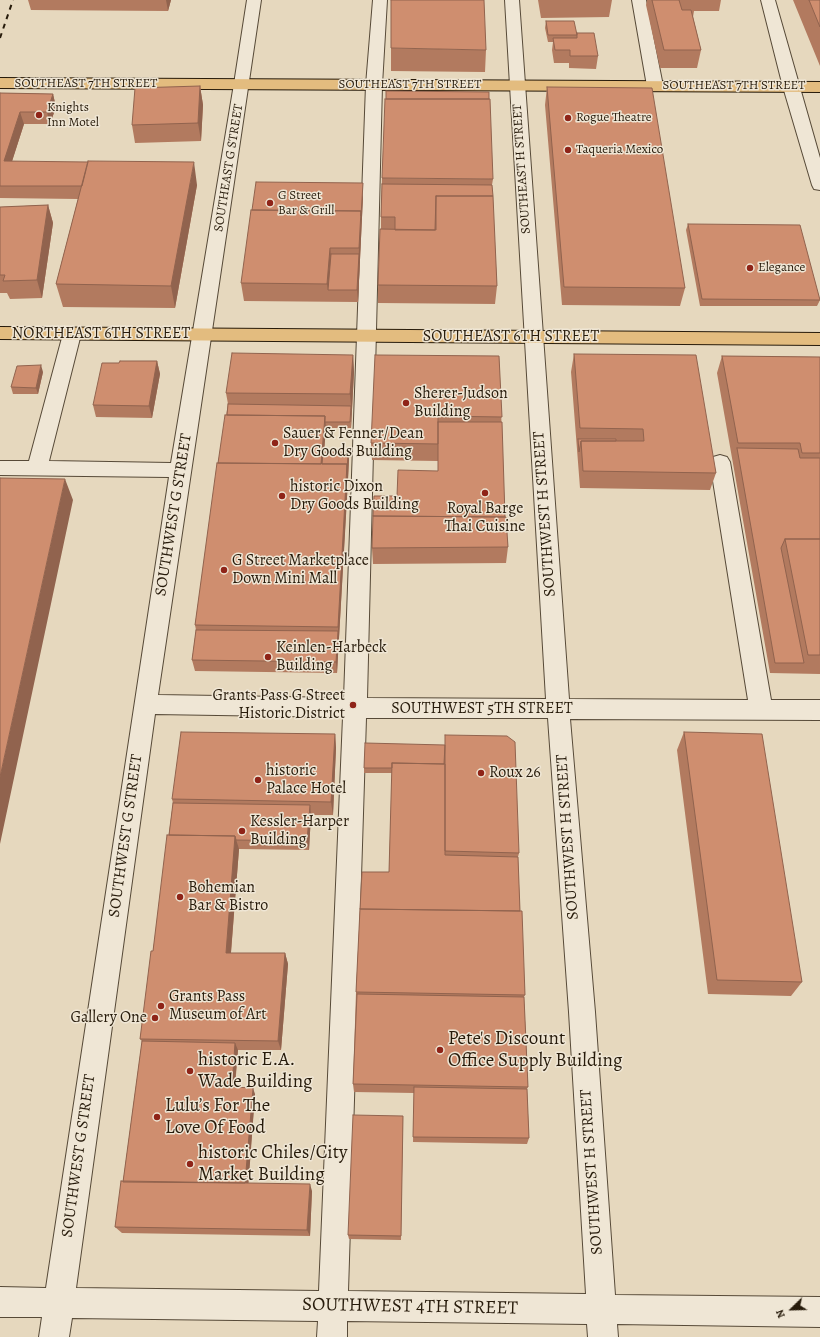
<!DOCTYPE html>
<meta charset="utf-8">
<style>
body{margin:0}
#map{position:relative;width:820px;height:1337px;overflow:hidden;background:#e6d8be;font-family:Alegreya,serif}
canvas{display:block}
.north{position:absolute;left:772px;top:1289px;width:40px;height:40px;-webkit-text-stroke:3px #efe6d5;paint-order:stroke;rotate:247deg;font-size:11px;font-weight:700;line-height:16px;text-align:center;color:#271b0b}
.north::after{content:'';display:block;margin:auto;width:14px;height:18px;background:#271b0b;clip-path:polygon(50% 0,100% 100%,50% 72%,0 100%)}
</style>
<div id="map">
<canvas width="820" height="1337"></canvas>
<div class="north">N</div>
</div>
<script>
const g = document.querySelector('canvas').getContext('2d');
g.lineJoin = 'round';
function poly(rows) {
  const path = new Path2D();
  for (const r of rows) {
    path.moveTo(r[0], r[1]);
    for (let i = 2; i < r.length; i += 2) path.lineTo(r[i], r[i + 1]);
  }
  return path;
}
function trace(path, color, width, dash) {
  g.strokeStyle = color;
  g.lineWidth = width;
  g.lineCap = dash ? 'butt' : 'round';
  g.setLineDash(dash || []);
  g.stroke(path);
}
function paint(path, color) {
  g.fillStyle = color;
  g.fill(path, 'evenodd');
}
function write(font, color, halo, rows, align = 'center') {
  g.font = font + ' Alegreya,serif';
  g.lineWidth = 3;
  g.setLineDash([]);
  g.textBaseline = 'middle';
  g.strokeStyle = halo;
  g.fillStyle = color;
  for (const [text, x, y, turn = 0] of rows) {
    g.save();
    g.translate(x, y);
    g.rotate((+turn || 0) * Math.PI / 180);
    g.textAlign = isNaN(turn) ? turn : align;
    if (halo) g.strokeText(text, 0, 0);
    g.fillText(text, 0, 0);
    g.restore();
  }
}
const minor = poly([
 [247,0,261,0,158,695,344,698,366,85,373,0,387,0,382,85,367,698,546,699,505,0,519,0,569,699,748,700,710,462,713,457,720,455,727,457,730,462,771,700,820,700,820,720,570,719,595,1012,615,1295,820,1297,820,1327,617,1324,618,1337,588,1337,587,1324,347,1321,347,1337,317,1337,318,1321,72,1318,69,1337,39,1337,42,1317,0,1317,0,1287,46,1288,169,477,0,475,0,461,29,461,63,334,66,330,72,328,78,330,81,334,49,461,171,463,234,84,247,0],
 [155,714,343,717,319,1291,76,1288,155,714],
 [366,718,548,718,569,1012,586,1294,348,1291,366,718],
 [632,0,646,0,663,86,660,89,655,91,650,89,647,86,632,0],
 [761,0,775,0,820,158,820,190,814,189,812,185,783,87,761,0]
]);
const highway = poly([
 [0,78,820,82,820,92,0,88,0,78],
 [0,327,820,333,820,345,0,339,0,327]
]);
const rail = poly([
 [0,38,13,0]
]);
const wall = poly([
 [28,0,171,0,168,11,31,10],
 [538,0,612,0,609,17,541,18],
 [647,0,721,0,719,11,694,11,693,17,701,50,697,68,660,68,646,5],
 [793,0,820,0,820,66],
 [546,21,576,34,598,56,596,69,569,68,569,63,554,63,552,50,553,42,548,42,545,28],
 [391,48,486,50,485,72,391,71],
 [200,86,203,105,201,141,135,143,132,125],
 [547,87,685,288,680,306,562,305,545,105],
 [0,93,53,94,56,107,50,124,24,124,12,161,197,185,175,308,63,307,56,284,78,199,0,198],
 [382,178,493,179,492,185,497,286,495,304,378,303,378,285,381,229,381,217],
 [363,196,358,302,244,301,241,283],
 [48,205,53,223,42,298,10,299,7,293,0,293,0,207],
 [688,224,820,300,817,306,700,306,686,230],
 [574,354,716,473,710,490,580,488,571,372],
 [353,355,354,372,351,428,326,428,324,452,348,452,349,459,337,673,195,671,192,660,196,630,195,625,218,463,228,404,226,393],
 [499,356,505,517,508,547,506,563,373,564,372,548,397,496,438,471,438,461,372,460,371,443],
 [722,356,820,357,820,674,770,673,717,373],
 [157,361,160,374,152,418,96,417,93,405,119,363],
 [43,372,38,394,13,394,11,387],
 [684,732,802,982,791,996,708,994,677,750],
 [335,734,336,748,333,815,311,815,309,850,239,849,231,953,285,953,288,964,281,1050,238,1050,235,1087,255,1094,248,1184,312,1191,310,1236,122,1233,115,1227,123,1182,142,1041,140,1039,153,951,173,803,172,799],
 [445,735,519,853,518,857,520,911,525,995,524,997,528,1087,527,1089,529,1138,527,1144,413,1142,414,1093,354,1092,353,1084,356,992,360,909,389,872,392,773,364,773,364,768,445,745],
 [403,1116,401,1240,349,1239,348,1235]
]);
const shadedWall = poly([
 [166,0,171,0,168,11],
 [200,86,203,105,201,141,198,123],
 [53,94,56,107,50,124,47,112],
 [20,112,24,124,8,174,4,161],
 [194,162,197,185,175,308,171,286],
 [363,183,363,196,358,302,357,290,359,248],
 [48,205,53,223,42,298,37,280],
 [330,248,332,266,328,290,327,284],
 [353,355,354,372,351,428,351,406,350,394],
 [157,361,160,374,152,418,149,406],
 [41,365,43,372,38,394,36,388],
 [325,416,326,428,322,475,321,469],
 [348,452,349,459,348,481,337,673,336,662,338,631,338,627,347,464],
 [65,479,73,500,0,844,0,777],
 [335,734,336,748,333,815,331,802],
 [310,805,311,815,309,850,307,841],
 [235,836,239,849,230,964,226,953],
 [285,953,288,964,281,1050,278,1041],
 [235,1043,238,1050,234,1093,232,1087],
 [253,1088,255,1094,248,1190,245,1185],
 [310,1184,312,1191,310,1236,307,1230]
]);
const building = poly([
 [391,0,484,0,486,50,391,48,391,0],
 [652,0,679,0,682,10,691,10,701,50,664,50,652,0],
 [809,0,820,0,820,27,809,0],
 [546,21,574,21,577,35,548,35,546,21],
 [577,33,594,33,598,56,570,56,570,50,555,50,553,38,577,38,577,33],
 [200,86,198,123,132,125,135,88,200,86],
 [547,87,652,88,685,288,564,287,547,87],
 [386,91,489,92,489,99,386,99,386,91],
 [0,93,53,94,47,112,20,112,4,161,88,162,82,186,0,186,0,93],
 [385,99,490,99,493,179,382,178,385,99],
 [88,161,194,162,171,286,56,284,88,161],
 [256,182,363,183,361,216,361,211,252,210,256,182],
 [382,184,492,185,493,196,436,196,435,230,395,230,395,217,381,217,382,184],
 [436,196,493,196,497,286,378,285,380,229,436,230,436,196],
 [48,205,37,280,3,281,5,275,0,275,0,207,48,205],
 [251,210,361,211,359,248,330,248,327,284,241,283,251,210],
 [688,224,800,225,820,300,702,299,688,224],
 [331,254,359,254,357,290,328,290,331,254],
 [232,353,353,355,350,394,226,393,232,353],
 [574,354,696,355,716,473,583,471,581,441,644,441,643,429,580,428,574,354],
 [375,355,499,356,502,417,438,416,438,444,371,443,375,355],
 [722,356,820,357,820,453,802,453,800,443,738,443,722,356],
 [120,361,157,361,149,406,93,405,102,363,119,363,120,361],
 [41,365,36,388,11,387,17,366,41,365],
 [228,404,351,406,350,422,325,422,325,416,227,415,228,404],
 [225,415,325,416,321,464,218,463,225,415],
 [438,422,502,422,505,517,373,516,374,496,397,496,398,470,438,471,438,422],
 [578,439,616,439,616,441,581,441,579,452,578,439],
 [737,448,798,449,800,458,820,458,820,539,785,539,781,548,804,663,775,663,737,448],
 [323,452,348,452,347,475,347,464,322,464,323,452],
 [217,463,347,464,338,627,195,625,217,463],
 [0,478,65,479,0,777,0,478],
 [373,516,506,517,508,547,372,548,373,516],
 [785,539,820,539,820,655,808,655,785,539],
 [196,630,338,631,336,662,192,660,196,630],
 [181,732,335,734,331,802,172,799,181,732],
 [684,732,762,734,802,982,717,980,684,732],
 [445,735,507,736,515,742,519,853,445,851,445,735],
 [365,743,445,745,444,764,392,763,392,768,364,768,365,743],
 [392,763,445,764,445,855,518,857,520,911,360,909,362,872,389,872,392,763],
 [173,803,310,805,307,841,236,840,235,836,169,835,173,803],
 [167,835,235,836,226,953,285,953,278,1041,140,1039,151,951,153,951,167,835],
 [360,909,522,911,525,995,356,992,360,909],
 [357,994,524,997,528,1087,353,1084,357,994],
 [142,1041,235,1043,232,1087,253,1088,245,1183,123,1182,142,1041],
 [414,1087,527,1089,529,1138,413,1137,414,1087],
 [353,1115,403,1116,401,1236,348,1235,353,1115],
 [121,1181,310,1184,307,1230,115,1227,121,1181]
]);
const markers = [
 [39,115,4,"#8f2418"],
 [568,118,4,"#8f2418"],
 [568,150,4,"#8f2418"],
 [270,203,4,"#8f2418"],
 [750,268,4,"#8f2418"],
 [406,403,4,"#8f2418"],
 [275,443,4,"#8f2418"],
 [485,493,4,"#8f2418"],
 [282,496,4,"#8f2418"],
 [224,570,4,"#8f2418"],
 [268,657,4,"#8f2418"],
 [353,705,4,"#8f2418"],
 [481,773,4,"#8f2418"],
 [258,780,4,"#8f2418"],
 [242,831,4,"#8f2418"],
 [180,897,4,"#8f2418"],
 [161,1006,4,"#8f2418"],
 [155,1018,4,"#8f2418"],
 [440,1050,4,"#8f2418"],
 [190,1071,4,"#8f2418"],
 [157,1117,4,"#8f2418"],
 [190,1164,4,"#8f2418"]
];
const farStreetnames = [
 ["SOUTHEAST 7TH STREET",86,84],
 ["SOUTHEAST 7TH STREET",410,85],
 ["SOUTHEAST 7TH STREET",734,86],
 ["SOUTHEAST G STREET",229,168,-81],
 ["SOUTHEAST H STREET",522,169,-94]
];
const farPoinames = [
 ["Knights",47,108],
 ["Inn Motel",47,123],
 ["Rogue Theatre",576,118],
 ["Taqueria Mexico",576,150],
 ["G Street",278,196],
 ["Bar & Grill",278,211],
 ["Elegance",758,268]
];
const streetNames = [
 ["NORTHEAST 6TH STREET",101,334],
 ["SOUTHEAST 6TH STREET",511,337],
 ["SOUTHWEST H STREET",545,514,-94],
 ["SOUTHWEST G STREET",174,515,-81],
 ["SOUTHWEST 5TH STREET",482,709],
 ["SOUTHWEST G STREET",126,836,-82],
 ["SOUTHWEST H STREET",568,837,-94],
 ["SOUTHWEST G STREET",79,1156,-82],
 ["SOUTHWEST H STREET",592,1172,-94]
];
const poiNames = [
 ["Sherer-Judson",414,394],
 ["Building",414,412],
 ["Sauer & Fenner/Dean",283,434],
 ["Dry Goods Building",283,452],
 ["historic Dixon",290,487],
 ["Dry Goods Building",290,505],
 ["Royal Barge",485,509,"center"],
 ["Thai Cuisine",485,527,"center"],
 ["G Street Marketplace",232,561],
 ["Down Mini Mall",232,579],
 ["Keinlen-Harbeck",276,648],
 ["Building",276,666],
 ["Grants Pass G Street",345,696,"right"],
 ["Historic District",345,714,"right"],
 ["historic",266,771],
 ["Palace Hotel",266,789],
 ["Roux 26",489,773],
 ["Kessler-Harper",250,822],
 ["Building",250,840],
 ["Bohemian",188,888],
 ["Bar & Bistro",188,906],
 ["Grants Pass",169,997],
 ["Museum of Art",169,1015],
 ["Gallery One",147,1018,"right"]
];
const nearPoinames = [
 ["Pete's Discount",448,1039],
 ["Office Supply Building",448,1061],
 ["historic E.A.",198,1060],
 ["Wade Building",198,1082],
 ["Lulu’s For The",165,1106],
 ["Love Of Food",165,1128],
 ["historic Chiles/City",198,1153],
 ["Market Building",198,1175]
];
const nearStreetnames = [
 ["SOUTHWEST 4TH STREET",410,1307,1]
];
trace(minor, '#574a38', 2);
trace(highway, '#271b0b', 2);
paint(minor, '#efe6d5');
paint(highway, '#e3bc7f');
trace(rail, '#271b0b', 2, [5, 5]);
paint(wall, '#b27a5f');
paint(shadedWall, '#91634e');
paint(building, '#cf8e6f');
trace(building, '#91634e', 1);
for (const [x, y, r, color] of markers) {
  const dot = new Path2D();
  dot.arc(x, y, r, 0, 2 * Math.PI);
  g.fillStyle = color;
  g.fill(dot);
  trace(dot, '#efe6d5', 1.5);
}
write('13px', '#271b0b', '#efe6d5', farStreetnames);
write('13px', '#271b0b', '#efe6d5', farPoinames, 'left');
write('16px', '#271b0b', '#efe6d5', streetNames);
write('16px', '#271b0b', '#efe6d5', poiNames, 'left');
write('19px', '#271b0b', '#efe6d5', nearPoinames, 'left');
write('19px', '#271b0b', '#efe6d5', nearStreetnames);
</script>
